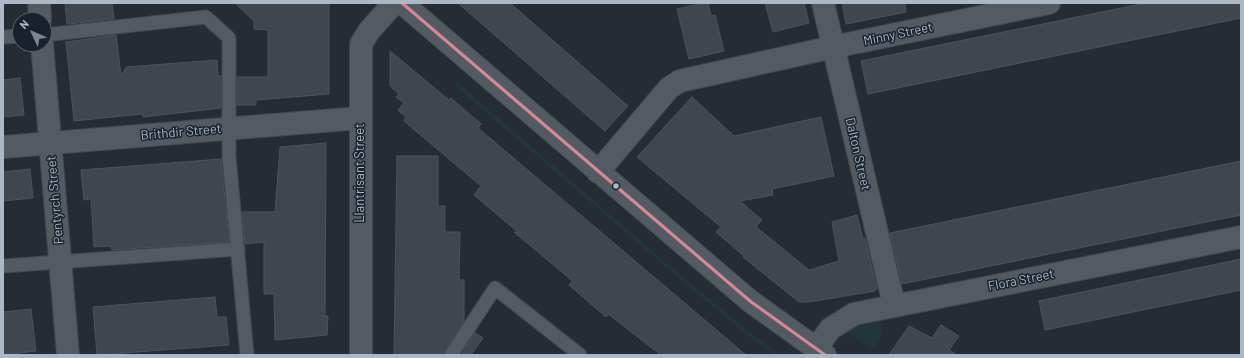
<!DOCTYPE html>
<style>
body{margin:0}
#map{position:relative;width:1244px;height:358px;overflow:hidden;background:#252c33;font-family:Barlow,sans-serif}
canvas{display:block}
.frame{position:absolute;inset:0;border:4px solid #adb8c6;pointer-events:none}
.north{position:absolute;left:12px;top:12px;width:40px;height:40px;box-sizing:border-box;background:#18222d;border:1px solid #545e6a;border-radius:50%;rotate:314deg;font-size:11px;font-weight:700;line-height:16px;text-align:center;color:#adb8c6}
.north::after{content:'';display:block;margin:auto;width:14px;height:18px;background:#7d8793;clip-path:polygon(50% 0,100% 100%,50% 72%,0 100%)}
</style>
<div id="map">
<canvas width="1244" height="358"></canvas>
<div class="frame"></div>
<div class="north">N</div>
</div>
<script>
const g = document.querySelector('canvas').getContext('2d');
g.lineJoin = 'round';
function paint(path, color) {
  g.fillStyle = color;
  g.fill(path, 'evenodd');
}
function poly(rows) {
  const path = new Path2D();
  for (const r of rows) {
    path.moveTo(r[0], r[1]);
    for (let i = 2; i < r.length; i += 2) path.lineTo(r[i], r[i + 1]);
  }
  return path;
}
function trace(path, color, width, dash) {
  g.strokeStyle = color;
  g.lineWidth = width;
  g.lineCap = dash ? 'butt' : 'round';
  g.setLineDash(dash || []);
  g.stroke(path);
}
function write(font, color, halo, rows, align = 'center') {
  g.font = font + ' Barlow,sans-serif';
  g.lineWidth = 3;
  g.setLineDash([]);
  g.textBaseline = 'middle';
  g.strokeStyle = halo;
  g.fillStyle = color;
  for (const [text, x, y, turn = 0] of rows) {
    g.save();
    g.translate(x, y);
    g.rotate((+turn || 0) * Math.PI / 180);
    g.textAlign = isNaN(turn) ? turn : align;
    if (halo) g.strokeText(text, 0, 0);
    g.fillText(text, 0, 0);
    g.restore();
  }
}
const green = poly([
 [457,82,671,267,747,330,777,352,775,355,745,334,674,274,455,86],
 [881,321,882,336,872,350,846,332,861,324]
]);
const building = poly([
 [65,3,112,3,114,19,67,24,65,3],
 [235,3,329,3,329,94,256,100,256,105,237,105,237,77,268,77,268,30,254,29,254,21,235,3],
 [458,3,510,3,628,106,605,131,458,3],
 [704,3,708,3,711,16,715,15,724,51,689,59,677,9,704,3],
 [765,3,804,3,809,23,773,32,765,3],
 [842,3,905,3,906,12,846,24,842,3],
 [1146,3,1241,3,1241,18,868,94,861,61,1146,3],
 [116,35,121,76,126,67,217,60,218,76,221,76,221,108,143,117,142,114,74,121,66,42,116,35],
 [390,51,449,100,451,98,481,124,478,128,746,355,661,355,608,314,606,317,569,285,572,281,562,272,514,232,519,233,474,195,481,186,404,121,406,117,398,110,404,103,396,97,399,94,390,86,390,51],
 [20,78,24,115,3,117,3,80,20,78],
 [692,97,734,136,821,117,834,176,772,189,773,195,740,201,762,220,756,227,809,270,839,261,832,222,857,215,863,239,865,238,877,289,874,290,875,291,809,302,799,302,743,257,744,256,716,232,721,227,637,157,692,97],
 [326,143,325,316,328,316,327,335,275,340,274,294,264,294,264,242,245,244,242,212,275,212,280,147,326,143],
 [397,156,438,156,438,206,445,206,445,232,460,232,459,280,464,280,464,321,443,355,394,355,397,156],
 [221,159,229,242,112,250,111,246,94,247,91,199,84,200,81,170,221,159],
 [1241,161,1241,215,902,284,890,233,1241,161],
 [30,169,33,198,3,201,3,172,30,169],
 [1241,259,1241,290,1045,330,1039,301,1241,259],
 [215,297,217,317,226,317,229,345,97,355,93,307,215,297],
 [31,309,36,351,3,355,3,312,31,309],
 [941,325,959,336,949,350,957,355,889,355,909,326,932,338,941,325],
 [475,333,483,338,471,355,461,355,475,333]
]);
const lane = poly([
 [44,35,206,17,229,38,229,156,247,355],
 [3,37,20,36],
 [3,266,238,249],
 [451,355,495,288,580,355]
]);
const street = poly([
 [39,3,40,20],
 [402,3,750,301,825,355],
 [823,3,894,305],
 [42,44,68,355],
 [3,147,360,118],
 [598,172,669,88,680,81,833,47,1049,3],
 [816,349,830,329,854,314,1241,237],
 [361,355,361,44,369,31,394,3]
]);
const bus1 = poly([
 [402,3,750,301,825,355]
]);
const markers = [
 [616,186,3.5,"#adb8c6"]
];
const streetNames = [
 ["Minny Street",898,34,-12],
 ["Brithdir Street",181,132,-5],
 ["Dalton Street",858,154,77],
 ["Llantrisant Street",360,173,-90],
 ["Pentyrch Street",55,200,-95],
 ["Flora Street",1021,280,-11]
];
paint(green, '#223639');
paint(building, '#40464d');
trace(building, '#4c535b', 1);
trace(lane, '#42484e', 15);
trace(street, '#42484e', 24);
trace(lane, '#545a62', 13);
trace(street, '#545a62', 22);
trace(bus1, '#d38996', 3);
for (const [x, y, r, color] of markers) {
  const dot = new Path2D();
  dot.arc(x, y, r, 0, 2 * Math.PI);
  g.fillStyle = color;
  g.fill(dot);
  trace(dot, '#18222d', 1.5);
}
write('13px', '#adb8c6', '#18222d', streetNames);
</script>
